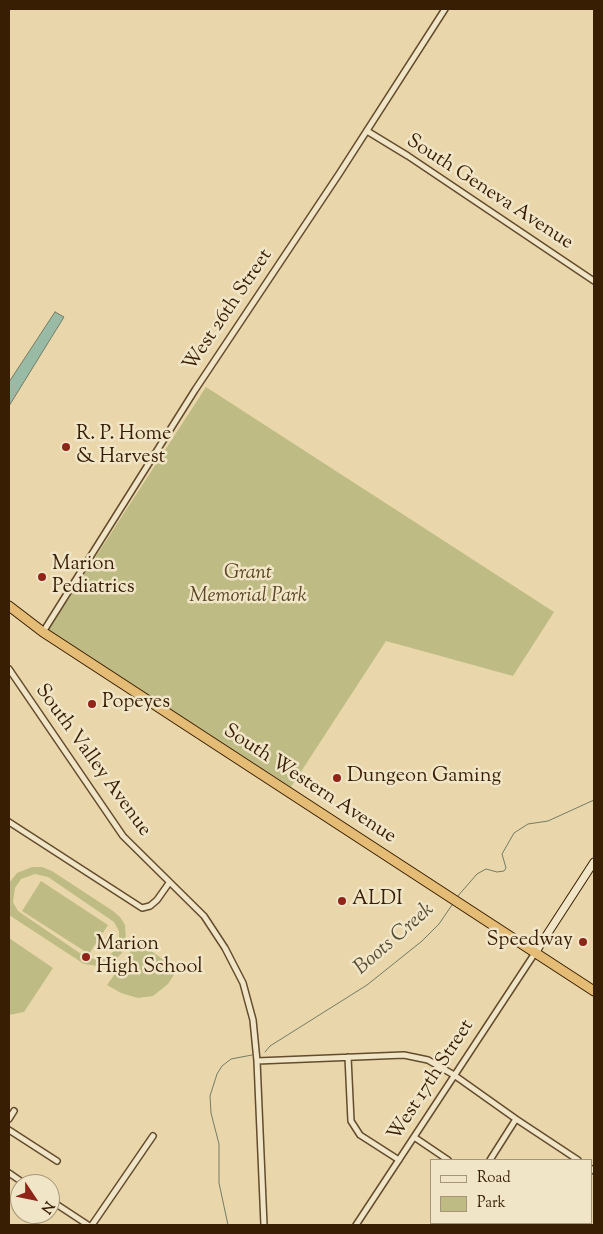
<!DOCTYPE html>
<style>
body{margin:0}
#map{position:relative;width:603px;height:1234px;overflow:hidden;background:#e9d7ab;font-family:"Sorts Mill Goudy",serif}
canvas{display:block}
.frame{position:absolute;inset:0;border:10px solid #381e03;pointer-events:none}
.legend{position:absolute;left:430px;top:1159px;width:162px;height:65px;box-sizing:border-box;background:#f1e5c8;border:1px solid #a79579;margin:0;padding:6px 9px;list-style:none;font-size:15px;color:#381e03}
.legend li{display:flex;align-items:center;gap:10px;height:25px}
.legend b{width:25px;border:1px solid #a79579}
.north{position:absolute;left:10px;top:1174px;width:50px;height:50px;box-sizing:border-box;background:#f1e5c8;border:1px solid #a79579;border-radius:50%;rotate:124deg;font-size:14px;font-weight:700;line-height:20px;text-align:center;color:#381e03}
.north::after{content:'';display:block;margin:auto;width:18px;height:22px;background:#8f2418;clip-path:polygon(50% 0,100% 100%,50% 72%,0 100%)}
</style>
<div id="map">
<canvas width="603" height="1234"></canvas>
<div class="frame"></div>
<ul class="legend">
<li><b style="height:6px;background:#f1e5c8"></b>Road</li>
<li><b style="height:14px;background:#bebc84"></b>Park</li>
</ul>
<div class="north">N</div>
</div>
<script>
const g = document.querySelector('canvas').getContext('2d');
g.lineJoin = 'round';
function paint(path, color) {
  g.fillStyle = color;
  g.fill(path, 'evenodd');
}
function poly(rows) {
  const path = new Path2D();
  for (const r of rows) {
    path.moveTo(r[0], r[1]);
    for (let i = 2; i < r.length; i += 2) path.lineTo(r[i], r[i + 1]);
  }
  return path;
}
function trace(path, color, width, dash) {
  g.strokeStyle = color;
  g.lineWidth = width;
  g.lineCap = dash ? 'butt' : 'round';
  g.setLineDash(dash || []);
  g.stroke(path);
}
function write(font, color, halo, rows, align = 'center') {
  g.font = font + ' "Sorts Mill Goudy",serif';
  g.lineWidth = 5;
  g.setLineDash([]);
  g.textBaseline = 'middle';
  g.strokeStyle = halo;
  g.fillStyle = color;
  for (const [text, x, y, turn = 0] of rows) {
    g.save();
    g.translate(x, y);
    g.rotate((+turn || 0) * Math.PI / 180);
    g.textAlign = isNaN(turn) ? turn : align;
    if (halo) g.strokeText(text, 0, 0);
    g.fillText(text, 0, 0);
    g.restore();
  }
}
const green = poly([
 [206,387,554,612,513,676,386,641,291,787,48,630],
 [32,867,42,867,52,871,113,911,120,917,125,925,126,940,122,953,115,960,107,964,98,966,84,964,9,915,9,883,17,873],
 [35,874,48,877,114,922,119,931,119,938,118,945,111,954,98,959,87,958,18,911,13,902,15,888,21,879],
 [41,881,108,925,89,954,22,911],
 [9,938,53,968,24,1012,9,1015],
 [138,941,177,970,168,984,153,996,138,998,121,993,107,985]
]);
const water = poly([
 [55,312,64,317,9,406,9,382,55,312]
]);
const stream = poly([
 [457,897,477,874,486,869,497,872,504,871,506,868,502,854,514,833,528,824,548,821,594,800],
 [265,1052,270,1046,367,985,422,941,439,924,452,905],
 [228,1225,219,1183,219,1144,211,1113,210,1096,217,1074,222,1066,231,1059,252,1055]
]);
const street = poly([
 [367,131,408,156,594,281],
 [43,632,195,390,339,174,445,9],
 [9,669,123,836,204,916,225,948,243,983,253,1020,257,1061,264,1225],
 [9,822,142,908,150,906,157,900,169,883],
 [348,1057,351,1121,360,1135,399,1160],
 [257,1061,404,1055,428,1060,454,1075,516,1119,578,1160],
 [9,1119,14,1111],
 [9,1130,57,1161],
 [414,1137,448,1160],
 [490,1160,516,1119],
 [592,1169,594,1171],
 [9,1173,25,1184],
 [50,1200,88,1225],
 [543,1223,547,1225],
 [92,1225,153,1136],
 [356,1225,535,953],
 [448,1225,449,1223],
 [535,1225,536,1223]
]);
const secondary = poly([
 [535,953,594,862]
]);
const highway = poly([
 [9,606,43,632,594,991]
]);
const markers = [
 [66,447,5,"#8f2418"],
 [42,577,5,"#8f2418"],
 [92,704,5,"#8f2418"],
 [337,778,5,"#8f2418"],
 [342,901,5,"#8f2418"],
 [583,942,5,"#8f2418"],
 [86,957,5,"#8f2418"]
];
const streetNames = [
 ["South Geneva Avenue",489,193,33],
 ["West 26th Street",229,311,-56],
 ["South Valley Avenue",92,761,54],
 ["South Western Avenue",309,785,33],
 ["West 17th Street",432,1081,-57]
];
const poiNames = [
 ["R. P. Home",76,436],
 ["& Harvest",76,459],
 ["Marion",52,566],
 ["Pediatrics",52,589],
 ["Popeyes",102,704],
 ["Dungeon Gaming",347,778],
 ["ALDI",352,901],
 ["Speedway",573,942,"right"],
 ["Marion",96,946],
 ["High School",96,969]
];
const parkNames = [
 ["Grant",248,575],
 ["Memorial Park",248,598]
];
const waterNames = [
 ["Boots Creek",395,940,-41]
];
paint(green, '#bebc84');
paint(water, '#99baa4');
trace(water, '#727c64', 1);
trace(stream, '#727c64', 1);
trace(street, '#644c2d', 8);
trace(secondary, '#381e03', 9);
trace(highway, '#381e03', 11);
trace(street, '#f1e5c8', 5);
trace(secondary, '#f1e5c8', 7);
trace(highway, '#e4bc76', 9);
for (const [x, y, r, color] of markers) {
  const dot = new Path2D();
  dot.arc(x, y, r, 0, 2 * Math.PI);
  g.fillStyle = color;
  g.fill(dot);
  trace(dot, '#f1e5c8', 2);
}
write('20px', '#381e03', '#f1e5c8', streetNames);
write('20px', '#381e03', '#f1e5c8', poiNames, 'left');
write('italic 20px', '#5a4623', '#f1e5c8', parkNames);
write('italic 21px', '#554d33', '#f1e5c8', waterNames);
</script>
